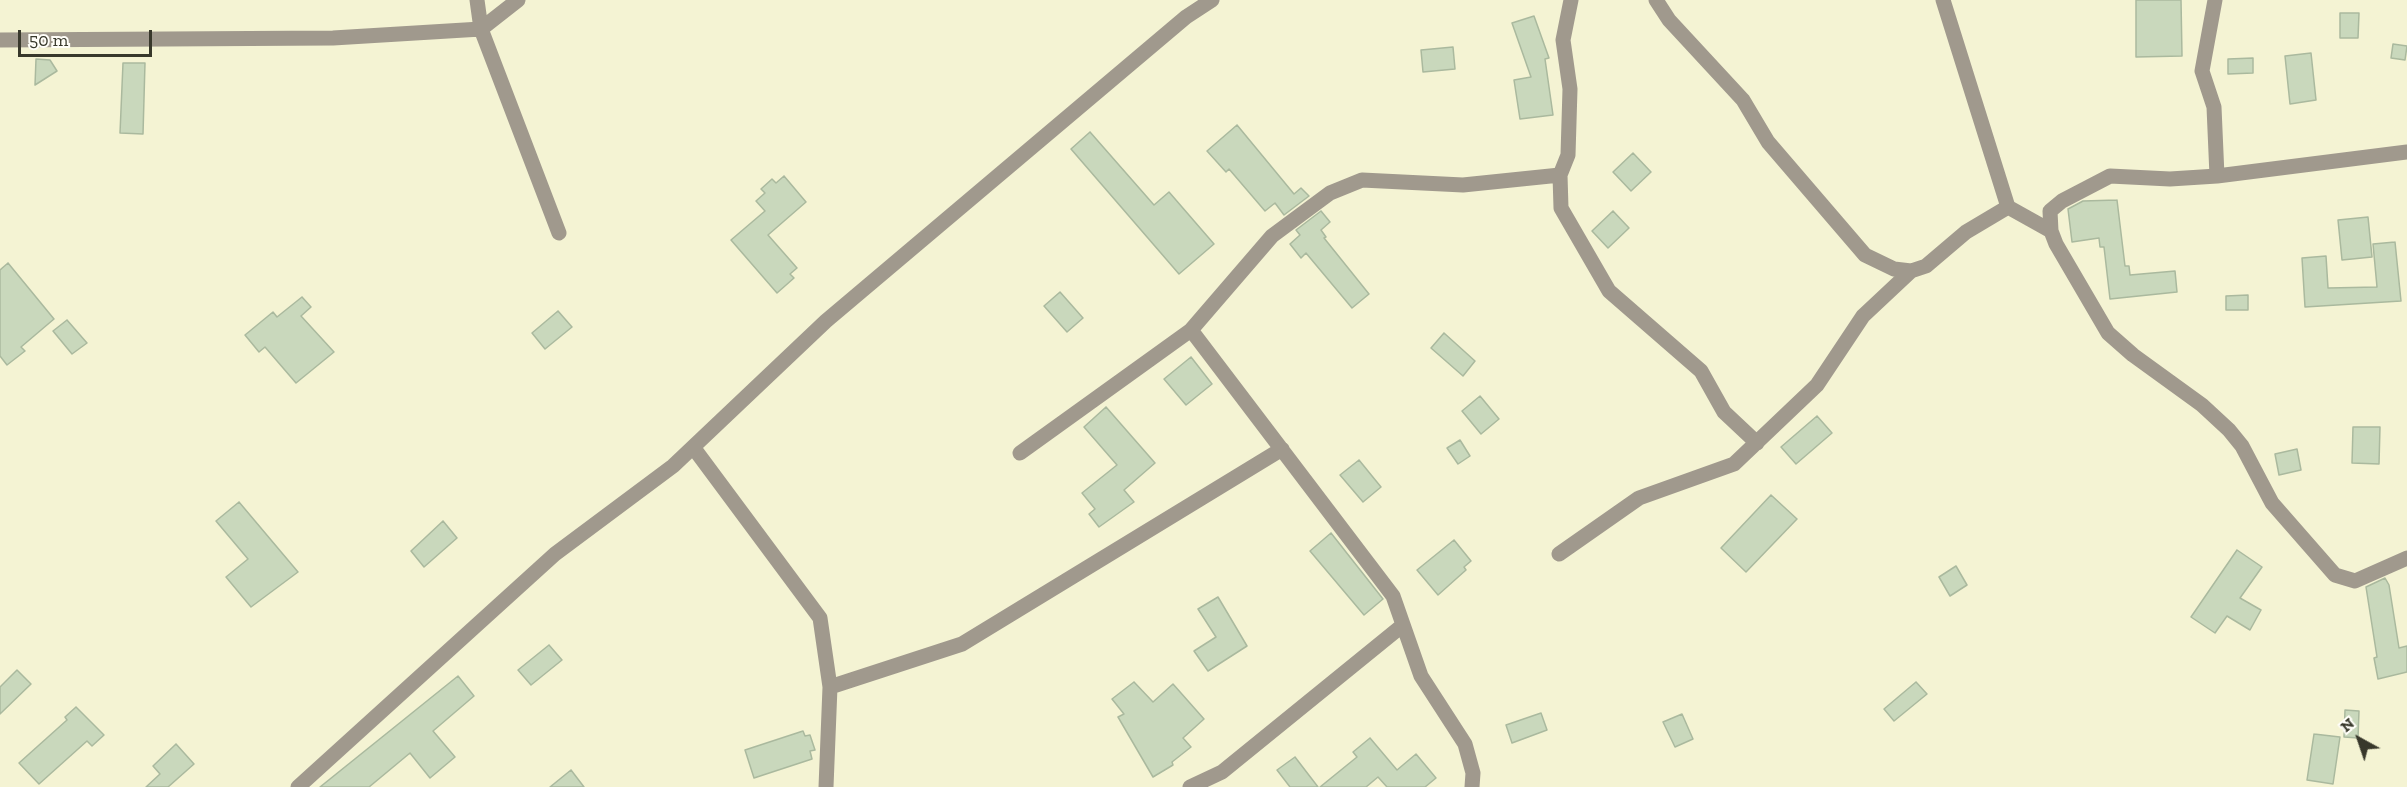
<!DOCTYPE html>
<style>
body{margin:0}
#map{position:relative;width:2407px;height:787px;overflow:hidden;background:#f4f3d3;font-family:"Zilla Slab",serif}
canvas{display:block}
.north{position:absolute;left:2329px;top:709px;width:60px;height:60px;-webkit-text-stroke:4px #fffef8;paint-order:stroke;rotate:320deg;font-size:16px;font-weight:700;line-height:24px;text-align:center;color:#38382b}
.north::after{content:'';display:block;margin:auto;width:21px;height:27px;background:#38382b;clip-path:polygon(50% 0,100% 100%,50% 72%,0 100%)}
.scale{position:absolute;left:18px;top:30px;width:134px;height:27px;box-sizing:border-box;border:3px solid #38382b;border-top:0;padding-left:8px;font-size:18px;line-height:21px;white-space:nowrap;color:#38382b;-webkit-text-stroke:4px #fffef8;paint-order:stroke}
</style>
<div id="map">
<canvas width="2407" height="787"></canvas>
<div class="north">N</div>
<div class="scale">50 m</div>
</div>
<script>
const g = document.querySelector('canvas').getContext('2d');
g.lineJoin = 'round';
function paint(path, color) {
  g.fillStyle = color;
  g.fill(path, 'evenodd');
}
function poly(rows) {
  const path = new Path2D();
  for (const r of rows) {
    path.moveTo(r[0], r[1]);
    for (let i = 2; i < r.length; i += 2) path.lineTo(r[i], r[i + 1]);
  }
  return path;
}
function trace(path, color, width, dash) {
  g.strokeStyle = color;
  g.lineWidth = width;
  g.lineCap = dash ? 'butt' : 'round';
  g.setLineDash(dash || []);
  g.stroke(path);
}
const building = poly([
 [2136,0,2181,0,2182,56,2136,57,2136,0],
 [2340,13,2359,13,2358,38,2340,38,2340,13],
 [1534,16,1549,58,1545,59,1553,115,1520,119,1514,80,1531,77,1512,23,1534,16],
 [2393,44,2407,46,2405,60,2391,58,2393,44],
 [1453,47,1455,69,1423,72,1421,50,1453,47],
 [2311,53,2316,100,2290,104,2285,56,2311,53],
 [2253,58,2253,73,2228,74,2228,59,2253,58],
 [36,59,50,60,57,71,35,85,36,59],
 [123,63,145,63,143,134,120,133,123,63],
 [1237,125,1294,194,1301,188,1309,196,1284,215,1275,203,1265,211,1229,169,1226,172,1207,151,1237,125],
 [1090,132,1154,205,1169,192,1214,244,1179,274,1071,149,1090,132],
 [1633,153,1651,172,1631,191,1613,172,1633,153],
 [784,176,806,202,768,235,797,268,790,274,794,278,777,293,731,240,765,211,756,201,765,193,761,189,772,179,776,183,784,176],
 [2117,200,2125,266,2129,266,2130,275,2175,271,2177,292,2110,299,2104,247,2100,247,2099,238,2072,242,2068,209,2083,201,2117,200],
 [1321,211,1330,222,1321,230,1326,237,1324,238,1369,294,1352,308,1306,253,1301,258,1290,244,1300,235,1296,230,1321,211],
 [1613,211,1629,228,1608,248,1592,231,1613,211],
 [2368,217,2372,257,2342,260,2338,220,2368,217],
 [2395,242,2401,301,2305,307,2302,258,2326,256,2328,288,2377,287,2373,244,2395,242],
 [8,263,54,319,21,347,25,351,7,365,0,356,0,270,8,263],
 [1060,292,1083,318,1067,332,1044,306,1060,292],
 [2248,295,2248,310,2226,310,2226,296,2248,295],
 [302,297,311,307,301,316,334,352,296,383,265,347,259,352,245,335,273,312,277,317,302,297],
 [558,311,572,327,545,349,532,333,558,311],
 [67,320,87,343,72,354,53,331,67,320],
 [1444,333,1475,361,1463,376,1431,348,1444,333],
 [1191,357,1212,384,1186,405,1164,379,1191,357],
 [1480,396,1499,419,1481,434,1462,411,1480,396],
 [1106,407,1155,463,1124,490,1134,502,1099,527,1089,514,1095,509,1082,493,1117,465,1084,427,1106,407],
 [1817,416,1832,433,1796,464,1781,447,1817,416],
 [2353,427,2380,427,2379,464,2352,463,2353,427],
 [1460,440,1470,456,1458,464,1447,448,1460,440],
 [2297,449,2301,470,2279,475,2275,454,2297,449],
 [1359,460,1381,487,1363,502,1340,475,1359,460],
 [1771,495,1797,519,1746,572,1721,548,1771,495],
 [239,502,298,572,251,607,226,577,248,559,216,521,239,502],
 [443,521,457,538,424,567,411,551,443,521],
 [1331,533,1383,599,1364,615,1310,551,1331,533],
 [1454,540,1471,561,1464,567,1466,570,1438,595,1417,570,1454,540],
 [2237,550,2262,567,2240,598,2261,610,2250,630,2227,616,2215,633,2191,617,2237,550],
 [1956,566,1967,585,1950,596,1939,577,1956,566],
 [2385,578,2389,585,2399,648,2407,646,2407,672,2378,679,2374,658,2377,657,2366,587,2385,578],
 [1218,597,1247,646,1208,671,1194,651,1216,637,1198,609,1218,597],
 [549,645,562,660,531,685,518,670,549,645],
 [17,670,31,684,0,714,0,687,17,670],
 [458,676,474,696,433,731,455,757,430,778,410,753,369,787,320,787,458,676],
 [1134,682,1153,702,1173,684,1204,719,1183,738,1191,747,1172,762,1173,765,1153,777,1118,717,1124,714,1112,699,1134,682],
 [1916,682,1927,694,1894,721,1884,709,1916,682],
 [76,707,104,735,92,746,87,741,39,784,19,763,67,720,65,717,76,707],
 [2345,710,2359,711,2358,738,2344,737,2345,710],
 [1541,713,1547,730,1512,743,1506,725,1541,713],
 [1682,714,1693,739,1675,747,1663,722,1682,714],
 [803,731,805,736,810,735,815,750,810,751,812,759,754,778,745,750,803,731],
 [2314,734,2340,737,2333,784,2307,780,2314,734],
 [1370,738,1397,770,1416,754,1436,778,1425,787,1387,787,1378,777,1366,787,1320,787,1357,757,1353,752,1370,738],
 [176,744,194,764,168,787,146,787,160,774,153,766,176,744],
 [1295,757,1318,787,1290,787,1277,770,1295,757],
 [571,770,584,787,550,787,571,770]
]);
const minor = poly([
 [477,0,481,29,559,233],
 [1656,0,1669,20,1743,100,1768,142,1865,255,1894,269,1911,271,1926,266,1966,232,2008,207],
 [1943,0,2008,207,2051,231],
 [2215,0,2202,71,2214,107,2217,176],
 [0,40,333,38,481,29,518,0],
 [2407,152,2217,176,2170,179,2110,176,2062,201,2050,211,2051,231,2056,244,2108,333,2133,355,2202,405,2229,430,2242,446,2272,503,2335,575,2355,581,2407,558],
 [1560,175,1561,208,1609,291,1701,371,1724,412,1757,443],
 [1191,330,1393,596,1421,676,1465,744,1473,773,1472,787],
 [693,447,820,618,830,687,826,787],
 [1020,453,1191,330,1272,236,1330,193,1362,180,1463,185,1560,175,1568,155,1570,89,1563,40,1571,0],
 [1559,554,1639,498,1734,464,1817,385,1863,316,1911,271],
 [830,687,962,644,1282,449],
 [298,787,555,554,673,466,826,321,1186,17,1212,0],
 [1190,787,1222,772,1403,625]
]);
paint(building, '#c9d8bc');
trace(building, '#aab99e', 1.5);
trace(minor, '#a0998d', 15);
</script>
